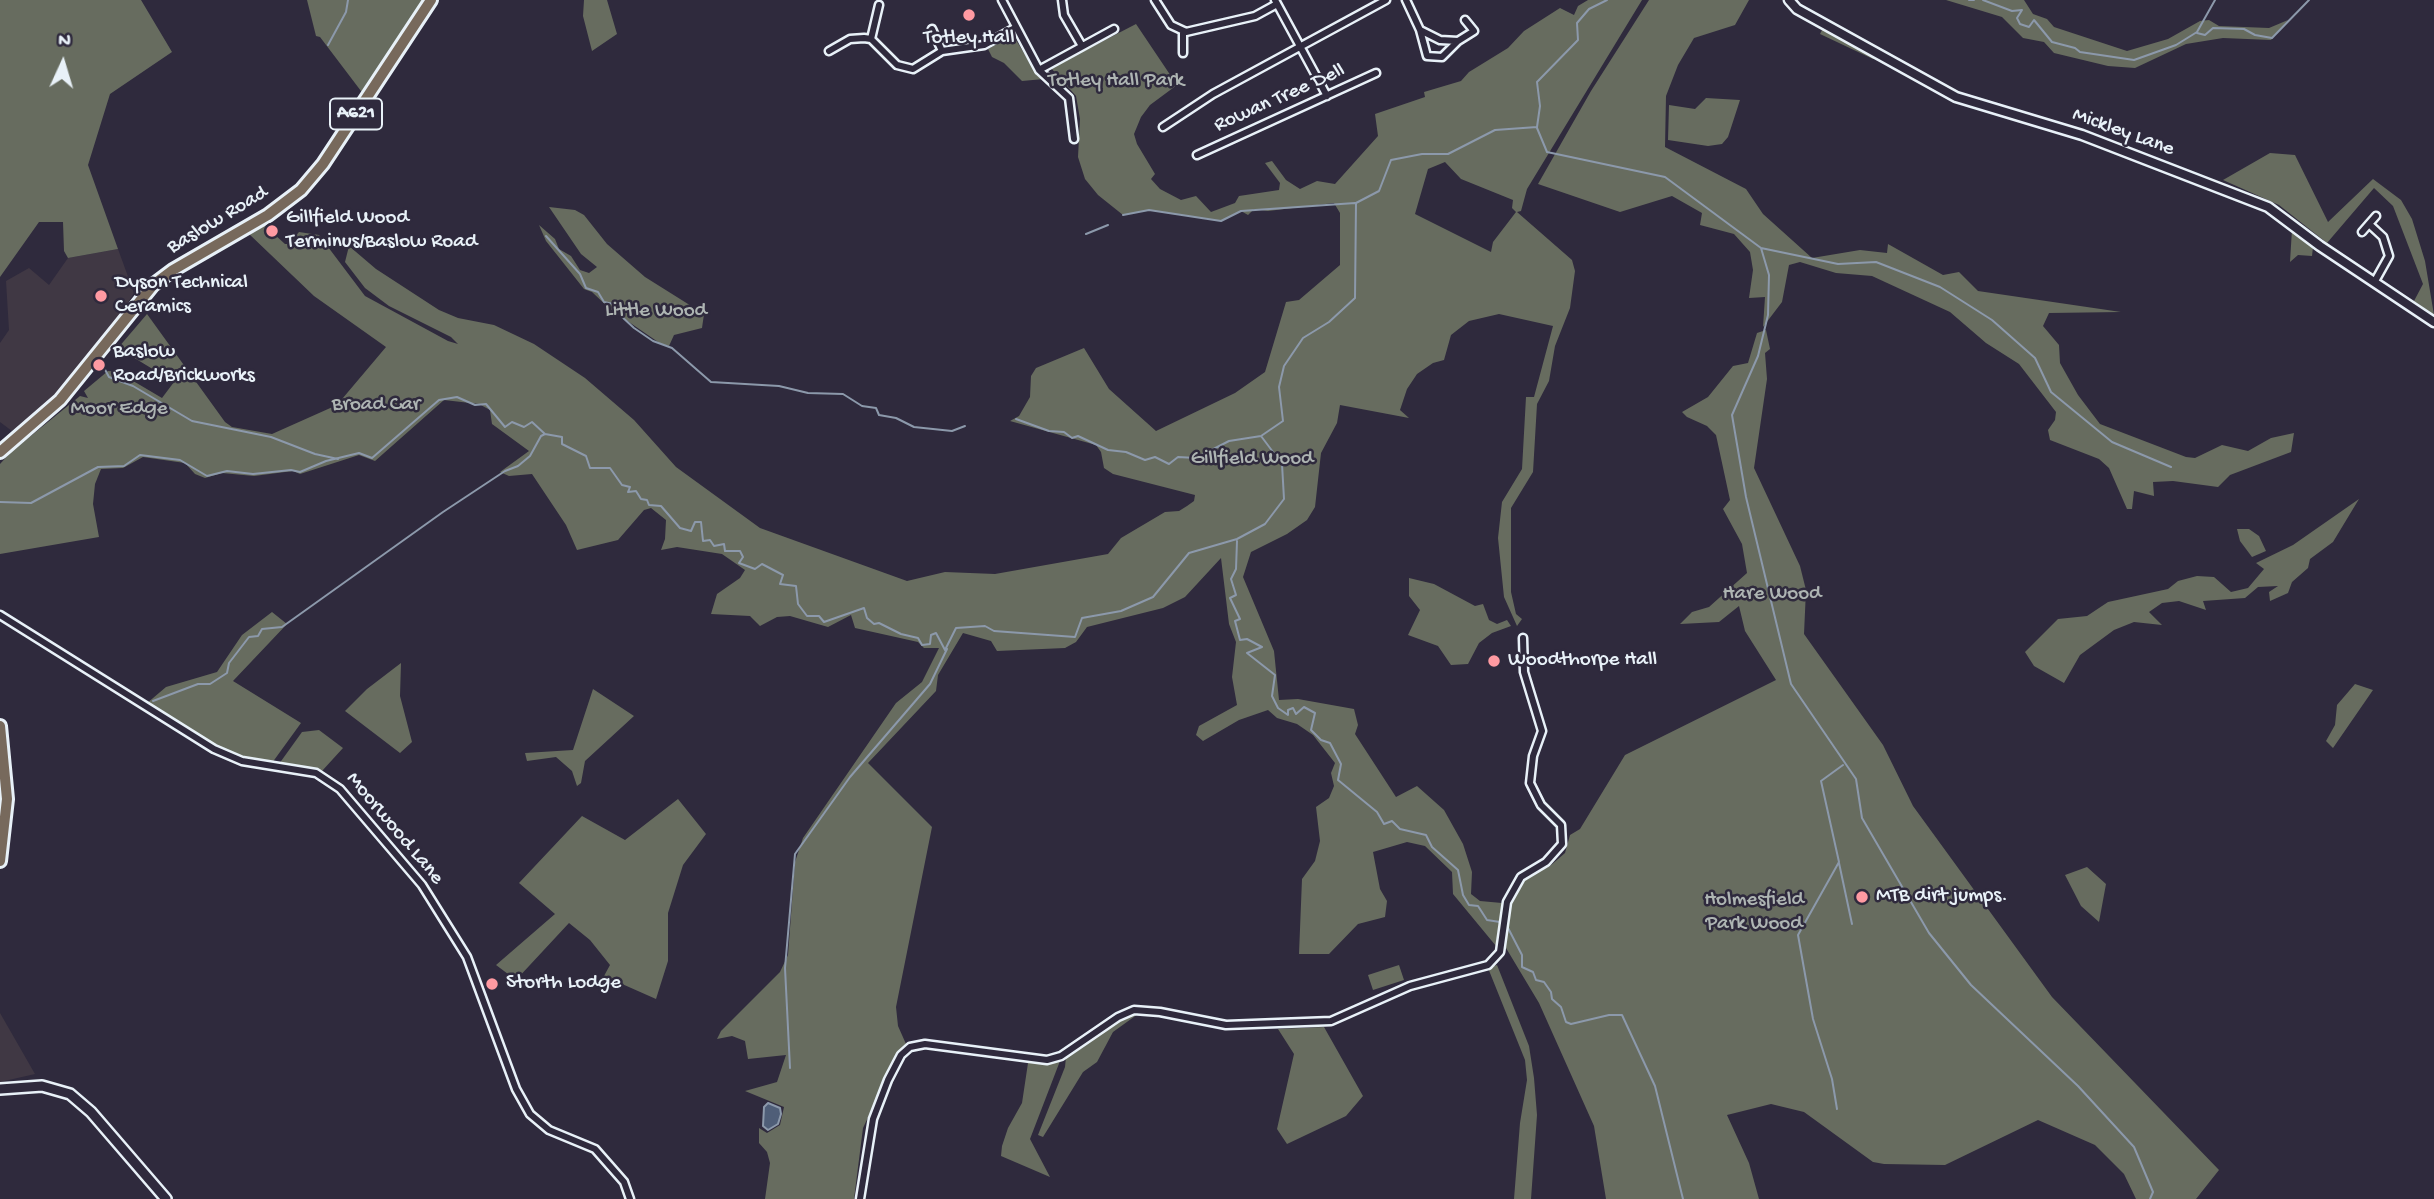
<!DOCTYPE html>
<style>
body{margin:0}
#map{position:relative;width:2434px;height:1199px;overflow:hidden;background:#2f2a3d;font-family:"Gochi Hand",sans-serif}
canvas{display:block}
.north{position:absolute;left:28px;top:28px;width:70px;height:70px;-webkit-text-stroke:5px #2f2a3d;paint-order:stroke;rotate:4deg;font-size:19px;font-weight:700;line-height:28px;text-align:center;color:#e8f1f8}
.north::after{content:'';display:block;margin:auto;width:24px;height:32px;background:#e8f1f8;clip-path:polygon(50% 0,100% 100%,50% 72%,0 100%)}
</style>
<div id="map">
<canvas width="2434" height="1199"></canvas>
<div class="north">N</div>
</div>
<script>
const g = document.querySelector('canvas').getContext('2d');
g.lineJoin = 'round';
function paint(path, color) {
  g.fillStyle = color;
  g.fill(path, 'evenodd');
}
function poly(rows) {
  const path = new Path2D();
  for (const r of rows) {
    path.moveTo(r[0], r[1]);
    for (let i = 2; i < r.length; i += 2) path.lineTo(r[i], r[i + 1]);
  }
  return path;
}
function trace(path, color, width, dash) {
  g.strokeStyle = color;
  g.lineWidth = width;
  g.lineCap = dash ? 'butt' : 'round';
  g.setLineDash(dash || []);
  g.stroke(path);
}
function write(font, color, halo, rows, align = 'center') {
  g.font = font + ' "Gochi Hand",sans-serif';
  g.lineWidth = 5;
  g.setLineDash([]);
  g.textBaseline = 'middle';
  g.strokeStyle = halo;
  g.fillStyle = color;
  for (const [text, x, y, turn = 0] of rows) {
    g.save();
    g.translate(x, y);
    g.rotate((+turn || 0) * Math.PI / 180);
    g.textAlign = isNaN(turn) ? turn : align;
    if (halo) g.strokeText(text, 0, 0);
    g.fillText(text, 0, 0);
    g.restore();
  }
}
const built = poly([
 [118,249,134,293,106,337,59,395,12,431,0,422,0,343,9,330,6,281,29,268,49,285,68,258],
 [0,1013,35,1074,0,1082]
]);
const green = poly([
 [0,0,141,0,172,52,110,94,88,165,118,249,68,258,64,251,63,222,39,222,0,277],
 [307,0,426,0,364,95,320,37,316,36],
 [584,0,607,0,617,34,592,51,583,16],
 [1588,0,1642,0,1527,189,1521,211,1517,212,1572,260,1575,271,1570,308,1555,346,1549,381,1537,404,1533,472,1511,508,1511,592,1516,614,1522,619,1517,626,1504,597,1498,538,1502,502,1522,469,1526,397,1534,397,1553,326,1499,314,1469,321,1451,335,1444,360,1433,363,1417,374,1407,389,1400,410,1409,418,1340,405,1337,423,1321,453,1315,507,1307,520,1287,534,1251,552,1243,577,1274,651,1279,700,1298,699,1354,709,1358,725,1355,734,1396,797,1417,786,1444,810,1463,844,1472,872,1471,894,1480,901,1502,903,1496,946,1453,894,1452,872,1425,846,1407,842,1373,852,1380,889,1387,901,1385,917,1358,924,1329,954,1299,954,1302,879,1315,861,1320,841,1316,807,1329,798,1334,786,1331,773,1335,763,1313,735,1297,724,1277,718,1268,710,1239,720,1203,741,1196,735,1199,726,1237,705,1232,677,1236,642,1229,624,1221,558,1185,597,1163,608,1087,627,1076,642,1065,648,997,651,991,641,963,633,938,675,936,691,868,763,932,827,896,1007,898,1026,906,1044,899,1052,863,1128,854,1199,765,1199,770,1163,767,1152,759,1143,759,1128,767,1133,780,1125,784,1107,745,1091,777,1082,786,1055,748,1059,745,1041,732,1036,717,1039,721,1031,780,972,788,955,795,862,803,838,896,703,922,682,939,648,924,648,918,642,855,628,851,615,828,627,790,616,777,617,760,626,750,616,711,614,717,594,740,578,745,570,722,554,677,547,661,550,665,539,666,520,651,508,644,510,618,540,577,550,566,525,532,474,509,476,500,472,529,451,492,424,490,410,479,404,444,400,375,461,359,455,300,474,293,471,254,476,222,473,205,478,195,474,185,463,143,457,123,468,101,469,95,484,93,504,99,537,0,554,0,464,11,452,80,396,88,398,84,391,108,371,118,372,162,398,174,382,118,348,147,314,225,422,232,427,272,434,337,405,386,347,314,296,248,233,263,224,285,244,289,244,299,232,319,235,365,296,448,341,458,344,451,337,389,306,365,288,345,262,349,246,376,269,439,310,458,318,494,325,534,344,585,378,634,420,676,467,760,528,907,581,945,572,995,574,1108,554,1121,538,1165,512,1179,511,1187,506,1194,501,1195,495,1113,474,1104,468,1101,452,1096,445,1010,421,1019,416,1030,397,1031,376,1036,368,1084,348,1109,389,1156,431,1235,393,1265,372,1286,302,1299,300,1340,265,1340,213,1334,203,1268,211,1254,209,1248,215,1241,211,1221,221,1149,210,1123,215,1098,195,1085,179,1078,157,1080,119,1076,96,1051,68,1136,24,1177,85,1150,105,1141,117,1134,134,1137,144,1155,174,1151,179,1160,189,1181,200,1196,196,1211,212,1235,203,1239,196,1279,190,1280,183,1265,163,1272,161,1286,180,1300,189,1317,181,1335,184,1378,136,1375,114,1425,97,1424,92,1461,81,1469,72,1508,48,1524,31,1560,8,1574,15,1578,6],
 [1445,162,1461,179,1513,200,1512,208,1516,212,1493,242,1491,252,1415,214,1428,169],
 [1649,0,1749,0,1735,25,1694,38,1678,65,1666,96,1665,147,1746,189,1763,214,1812,258,1860,250,1887,253,1888,244,1943,275,1959,272,1978,291,2121,312,2049,313,2043,326,2059,345,2060,363,2078,395,2100,424,2186,457,2195,458,2222,445,2248,451,2271,438,2294,433,2291,452,2230,475,2218,487,2173,481,2153,482,2154,496,2134,491,2132,509,2127,509,2109,468,2099,459,2050,440,2048,430,2055,420,2056,412,2019,364,1986,343,1950,312,1872,276,1836,273,1800,262,1789,265,1782,302,1763,327,1765,297,1749,298,1753,270,1750,252,1734,234,1700,225,1702,213,1672,196,1620,212,1538,184,1591,91],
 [1946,0,2024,0,2033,14,2047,19,2054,27,2127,51,2168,39,2200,21,2209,20,2219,26,2269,28,2288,20,2271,40,2223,38,2186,44,2135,68,2108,66,2054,53,2044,42,2023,38,2002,17],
 [1824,26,1879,58,1873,59,1820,34],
 [1013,35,1036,73,1044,79,1022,81,1004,63,992,57,988,49],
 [1706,98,1740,100,1728,137,1722,144,1708,146,1668,140,1669,105,1695,109],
 [2270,153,2295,155,2328,222,2373,179,2401,200,2412,219,2425,261,2434,315,2414,301,2423,284,2393,206,2374,188,2327,243,2279,205,2223,180],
 [549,207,575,210,584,215,607,244,645,277,704,314,702,328,674,335,669,346,661,344,610,309,592,292,584,289,546,241,539,225,555,239,559,249,571,256,580,270,589,273,597,267,581,254],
 [2292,229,2313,247,2312,256,2298,255,2290,262],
 [1766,330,1770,349,1765,353,1767,379,1754,468,1800,566,1806,590,1804,634,1883,745,1913,806,2052,997,2219,1170,2196,1199,2136,1199,2124,1174,2095,1145,2038,1120,1945,1165,1884,1164,1873,1162,1804,1112,1771,1104,1727,1115,1749,1163,1759,1199,1606,1199,1594,1126,1539,1003,1506,948,1504,940,1509,905,1525,879,1550,866,1565,853,1570,835,1580,829,1625,755,1776,680,1745,631,1739,606,1719,622,1680,624,1692,612,1709,607,1747,573,1742,544,1723,509,1730,500,1716,435,1707,426,1687,417,1682,412,1708,397,1733,366,1748,363,1757,333],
 [2359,499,2333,542,2310,559,2308,568,2292,582,2288,593,2270,601,2269,592,2278,586,2258,587,2245,598,2203,601,2206,610,2179,601,2162,603,2149,612,2162,625,2134,622,2114,630,2080,655,2064,683,2034,666,2025,652,2058,619,2087,616,2108,602,2168,589,2178,581,2197,576,2214,577,2231,592,2248,588,2264,569,2256,563,2293,545],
 [2237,529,2249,529,2259,536,2266,551,2252,557,2240,541],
 [1409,578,1434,584,1475,606,1483,604,1489,620,1497,624,1507,620,1511,626,1492,633,1479,643,1468,664,1451,665,1438,646,1408,635,1420,610,1409,596],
 [272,612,287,624,233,681,301,723,272,763,250,760,212,745,146,704,166,687,217,672,242,635],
 [401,663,400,696,412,742,400,753,345,711,367,689],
 [2355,684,2373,690,2333,748,2326,741,2335,725,2337,705],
 [593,689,634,716,585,761,581,783,577,786,572,771,556,757,527,761,525,753,573,750],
 [319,730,343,748,322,771,279,764,302,732],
 [678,799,706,834,683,865,668,913,668,961,656,999,604,976,610,965,590,940,569,923,516,980,496,965,555,914,519,883,582,816,625,840],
 [2087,867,2106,884,2099,922,2081,906,2065,875],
 [1399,965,1404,980,1373,990,1368,975],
 [1497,965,1529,1046,1534,1078,1537,1115,1531,1199,1514,1199,1520,1123,1527,1080,1525,1060,1488,968],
 [1138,1014,1113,1032,1097,1062,1083,1072,1043,1137,1038,1135,1065,1067,1066,1057,1118,1019],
 [1324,1027,1363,1096,1346,1116,1287,1144,1277,1129,1294,1054,1278,1029],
 [1060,1061,1030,1139,1050,1177,1001,1156,1002,1146,1008,1128,1022,1103,1028,1063]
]);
const water = poly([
 [768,1103,780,1108,781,1114,778,1124,768,1130,763,1126,764,1107,768,1103]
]);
const stream = poly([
 [1969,0,1974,0],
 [1983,0,2012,11,2022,10,2017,18,2020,24,2029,27,2034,20,2052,42,2075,48,2080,52,2134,60,2176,45,2197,32,2215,0],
 [2197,33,2205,35,2213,28,2244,29,2255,35,2272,38,2309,0],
 [328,45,346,12,348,0],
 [1537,128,1547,152,1665,177,1761,248,1769,275,1768,315,1758,356,1732,415,1746,497,1791,684,1856,779,1862,818,1929,933,1971,985,2078,1086,2134,1147,2153,1192,2150,1199],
 [1123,215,1149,210,1221,221,1241,211,1355,203],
 [1086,234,1108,225],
 [546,236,580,274,586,288,598,292,604,302,618,305,621,316,634,328,653,341,672,348,711,382,779,386,808,393,843,394,862,406,876,408,879,415,896,418,914,427,952,431,965,426],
 [1761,248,1838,264,1876,262,1940,287,1992,320,2035,358,2051,392,2112,442,2171,467],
 [102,364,109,377,133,386,192,421,271,437,315,454,338,459],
 [1016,419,1049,431,1064,432,1072,438,1078,436,1108,450,1126,452,1145,460,1155,457,1169,464,1178,457,1196,458,1229,441,1261,436],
 [0,502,31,503,98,467,124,466,140,455,180,460,207,476,227,471,253,474,291,470,300,472,326,461,359,453,372,458,439,400,457,397,475,405,486,404,505,427,512,422,524,427,532,422,545,434,562,437,562,444,586,456,590,468,610,468,622,485,630,487,628,492,636,491,641,499,647,500,649,505,661,506,680,528,691,531,695,522,701,522,703,541,710,540,714,546,724,544,725,551,740,551,743,557,739,563,755,569,762,564,783,575,780,584,796,586,798,604,807,616,819,616,824,622,864,608,867,618,874,624,879,623,901,634,918,638,922,645,930,644,931,635,936,633,945,650,956,628,985,626,994,631,1075,637,1082,618,1121,611,1153,597,1189,553,1237,539,1265,524,1284,499,1282,464,1261,436,1283,421,1279,387,1284,366,1303,338,1329,322,1355,298,1356,203,1379,191,1391,160,1422,154,1448,154,1495,130,1537,127,1540,106,1537,82,1578,40,1577,23,1589,9,1607,0],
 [1237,541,1236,569,1231,579,1236,595,1230,598,1240,619,1235,621,1240,640,1247,639,1262,647,1247,653,1275,675,1272,696,1278,708,1288,715,1288,710,1293,708,1296,714,1304,707,1315,713,1311,730,1321,740,1330,743,1341,764,1338,780,1377,812,1384,824,1392,821,1400,829,1426,835,1432,847,1458,870,1463,895,1469,905,1478,906,1487,920,1500,922],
 [153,701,198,684,210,684,227,673,229,663,249,637,258,636,262,629,282,627,443,512,505,471,518,466,530,456,541,436,545,434],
 [1839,863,1852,924],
 [1507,926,1522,955,1522,967,1533,972,1536,980,1544,982,1551,992,1552,999,1561,1007,1566,1022,1571,1024,1609,1015,1622,1015,1655,1086,1683,1199],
 [790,1068,785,968,795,854,850,777,930,684,947,649],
 [1837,1109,1832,1079,1813,1019,1798,935,1839,862,1821,781,1843,765]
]);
const minor = poly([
 [1002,0,1039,70,1069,98,1074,139],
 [1062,0,1064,15,1082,46],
 [1155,0,1171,25,1186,32,1255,16,1277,4],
 [1275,0,1327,96],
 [1406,0,1420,30,1440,40,1458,41,1474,31,1465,20],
 [932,29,942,51],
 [1420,30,1427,56,1442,57,1458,41],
 [1183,32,1183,53],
 [871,39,879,5],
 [829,51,850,39,864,38,871,39,897,65,913,69,942,51,984,45,1015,28],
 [1039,70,1114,29],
 [1163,127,1213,94,1386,0],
 [1197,155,1376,73],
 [2369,224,2383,237,2389,256,2375,281],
 [2362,232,2376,216],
 [0,615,214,749,242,761,316,773,340,789,422,885,467,957,516,1089,530,1114,549,1130,595,1149,624,1182,630,1199],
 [860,1199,873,1119,888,1080,901,1055,910,1047,925,1044,1047,1060,1061,1056,1118,1017,1134,1010,1160,1012,1226,1025,1331,1021,1410,986,1488,965,1500,952,1507,902,1521,877,1546,862,1562,844,1561,825,1541,805,1530,783,1533,756,1542,731,1524,672,1523,638]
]);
const tertiary = poly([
 [1789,0,1797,9,1956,97,2082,135,2268,207,2320,246,2434,322]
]);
const secondary = poly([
 [0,1089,42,1086,70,1094,91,1112,166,1199]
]);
const primary = poly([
 [0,452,60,400,153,285,173,270,268,215,301,190,323,164,431,0],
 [0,726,7,799,0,861]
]);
const markers = [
 [969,15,7,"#ff9aa2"],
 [272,231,7,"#ff9aa2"],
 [101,296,7,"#ff9aa2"],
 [99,365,7,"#ff9aa2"],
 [1494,661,7,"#ff9aa2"],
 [1862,897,7,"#ff9aa2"],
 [492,984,7,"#ff9aa2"]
];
const shields = [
 [356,114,52]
];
const shieldNames = [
 ["A621",356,114]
];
const poiNames = [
 ["Totley Hall",969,39,"center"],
 ["Gillfield Wood",286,219],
 ["Terminus/Baslow Road",286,243],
 ["Dyson Technical",115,284],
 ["Ceramics",115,308],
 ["Baslow",113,353],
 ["Road/Brickworks",113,377],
 ["Woodthorpe Hall",1508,661],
 ["MTB dirt jumps.",1876,897],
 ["Storth Lodge",506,984]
];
const parkNames = [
 ["Totley Hall Park",1116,82],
 ["Little Wood",656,312],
 ["Broad Car",376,406],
 ["Moor Edge",119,410],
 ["Gillfield Wood",1252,460],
 ["Hare Wood",1772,595],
 ["Holmesfield",1754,901],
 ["Park Wood",1754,925]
];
const streetNames = [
 ["Rowan Tree Dell",1280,99,-24],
 ["Mickley Lane",2123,133,20],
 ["Baslow Road",218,221,-31],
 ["Moorwood Lane",394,829,50]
];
paint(built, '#403844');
paint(green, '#676c5f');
paint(water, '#4f5e78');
trace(water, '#8c99ab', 2);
trace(stream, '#8c99ab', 2);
trace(minor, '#e8f1f8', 11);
trace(tertiary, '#e8f1f8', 13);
trace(secondary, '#e8f1f8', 14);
trace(primary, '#e8f1f8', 16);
trace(minor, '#2f2a3d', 6);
trace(tertiary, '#2f2a3d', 8);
trace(secondary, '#2f2a3d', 9);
trace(primary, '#77695c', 10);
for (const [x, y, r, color] of markers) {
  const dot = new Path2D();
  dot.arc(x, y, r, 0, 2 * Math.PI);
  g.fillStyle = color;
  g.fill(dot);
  trace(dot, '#2f2a3d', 2.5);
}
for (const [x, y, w] of shields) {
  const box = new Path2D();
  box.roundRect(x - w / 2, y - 15.5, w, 31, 5);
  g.fillStyle = '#2f2a3d';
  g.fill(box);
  trace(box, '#e8f1f8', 2);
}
write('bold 19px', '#e8f1f8', null, shieldNames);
write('21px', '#e8f1f8', '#2f2a3d', poiNames, 'left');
write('21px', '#aeb5b3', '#2f2a3d', parkNames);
write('21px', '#e8f1f8', '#2f2a3d', streetNames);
</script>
